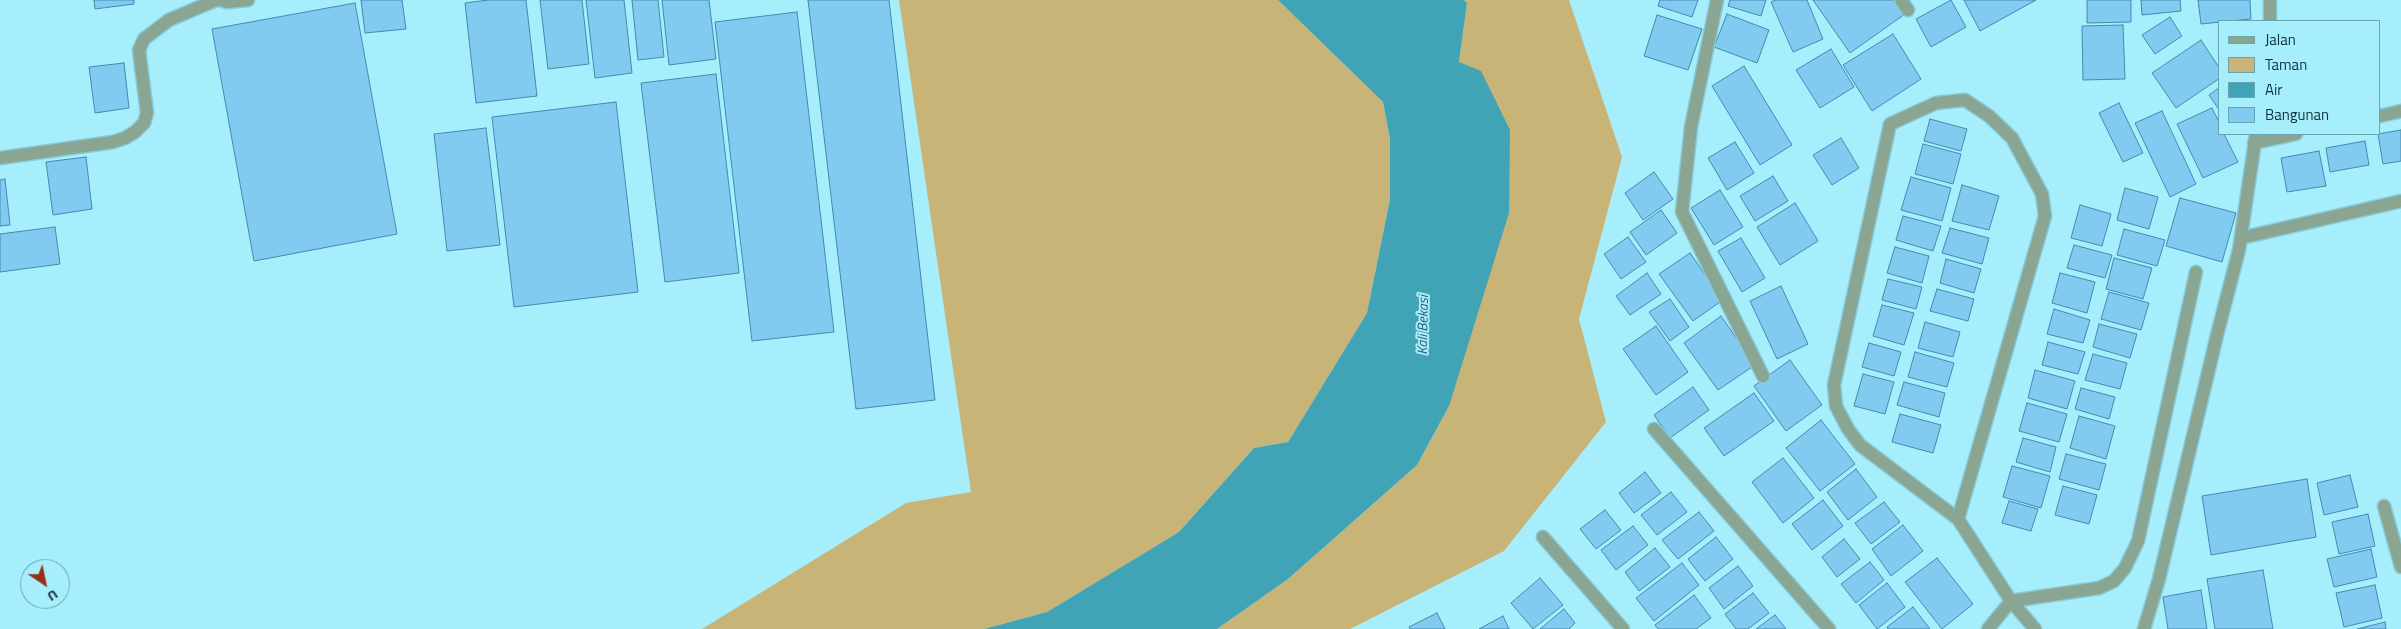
<!DOCTYPE html>
<style>
body{margin:0}
#map{position:relative;width:2401px;height:629px;overflow:hidden;background:#a7eefd;font-family:"Titillium Web",sans-serif}
canvas{display:block}
.legend{position:absolute;left:2218px;top:20px;width:162px;height:115px;box-sizing:border-box;background:#a7eefd;border:1px solid #69a4b0;margin:0;padding:6px 9px;list-style:none;font-size:15px;color:#0c343c}
.legend li{display:flex;align-items:center;gap:10px;height:25px}
.legend b{width:25px;border:1px solid #69a4b0}
.north{position:absolute;left:20px;top:559px;width:50px;height:50px;box-sizing:border-box;background:#a7eefd;border:1px solid #69a4b0;border-radius:50%;rotate:146deg;font-size:14px;font-weight:700;line-height:20px;text-align:center;color:#0c343c}
.north::after{content:'';display:block;margin:auto;width:18px;height:22px;background:#982f1b;clip-path:polygon(50% 0,100% 100%,50% 72%,0 100%)}
</style>
<div id="map">
<canvas width="2401" height="629"></canvas>
<ul class="legend">
<li><b style="height:6px;background:#8aa591"></b>Jalan</li>
<li><b style="height:14px;background:#c7b476"></b>Taman</li>
<li><b style="height:14px;background:#41a3b6"></b>Air</li>
<li><b style="height:14px;background:#81caf0"></b>Bangunan</li>
</ul>
<div class="north">U</div>
</div>
<script>
const g = document.querySelector('canvas').getContext('2d');
g.lineJoin = 'round';
function paint(path, color) {
  g.fillStyle = color;
  g.fill(path, 'evenodd');
}
function poly(rows) {
  const path = new Path2D();
  for (const r of rows) {
    path.moveTo(r[0], r[1]);
    for (let i = 2; i < r.length; i += 2) path.lineTo(r[i], r[i + 1]);
  }
  return path;
}
function trace(path, color, width, dash) {
  g.strokeStyle = color;
  g.lineWidth = width;
  g.lineCap = dash ? 'butt' : 'round';
  g.setLineDash(dash || []);
  g.stroke(path);
}
function write(font, color, halo, rows, align = 'center') {
  g.font = font + ' "Titillium Web",sans-serif';
  g.lineWidth = 4;
  g.setLineDash([]);
  g.textBaseline = 'middle';
  g.strokeStyle = halo;
  g.fillStyle = color;
  for (const [text, x, y, turn = 0] of rows) {
    g.save();
    g.translate(x, y);
    g.rotate((+turn || 0) * Math.PI / 180);
    g.textAlign = isNaN(turn) ? turn : align;
    if (halo) g.strokeText(text, 0, 0);
    g.fillText(text, 0, 0);
    g.restore();
  }
}
const green = poly([
 [899,0,1278,0,1383,102,1390,139,1390,199,1367,313,1288,442,1254,448,1179,532,1047,612,984,629,702,629,906,503,971,492],
 [1464,0,1569,0,1622,157,1579,319,1606,422,1504,551,1350,629,1217,629,1288,579,1417,465,1449,406,1459,62,1467,3]
]);
const water = poly([
 [1278,0,1464,0,1467,3,1459,62,1481,71,1510,130,1509,213,1449,406,1417,465,1288,579,1217,629,984,629,1047,612,1179,532,1254,448,1288,442,1367,313,1390,199,1390,139,1383,102]
]);
const building = poly([
 [94,0,134,0,134,4,95,9,94,0],
 [361,0,402,0,406,29,365,33,361,0],
 [488,0,526,0,537,96,476,103,465,3,488,0],
 [540,0,582,0,589,64,548,69,540,0],
 [586,0,624,0,632,73,595,78,586,0],
 [632,0,658,0,664,57,638,60,632,0],
 [662,0,709,0,716,59,669,65,662,0],
 [808,0,889,0,935,400,856,409,808,0],
 [1660,0,1698,0,1692,17,1658,6,1660,0],
 [1730,0,1766,0,1761,16,1728,6,1730,0],
 [1775,0,1807,0,1823,39,1793,52,1771,2,1775,0],
 [1813,0,1895,0,1905,14,1850,53,1813,0],
 [1951,0,1966,27,1931,47,1916,19,1951,0],
 [1964,0,2036,0,1980,31,1964,0],
 [2087,0,2131,0,2131,22,2087,23,2087,0],
 [2141,0,2180,0,2181,11,2142,15,2141,0],
 [2198,0,2250,0,2251,19,2201,24,2198,0],
 [355,3,397,234,254,261,212,29,355,3],
 [797,12,834,332,752,341,715,22,797,12],
 [1727,14,1769,30,1757,63,1714,47,1727,14],
 [1657,15,1702,29,1688,70,1644,56,1657,15],
 [2170,17,2182,36,2155,54,2142,35,2170,17],
 [2123,25,2125,79,2083,80,2082,26,2123,25],
 [1893,34,1921,79,1872,111,1843,65,1893,34],
 [2201,40,2220,69,2220,78,2176,108,2152,73,2201,40],
 [1831,49,1854,87,1820,108,1796,70,1831,49],
 [124,63,129,108,95,113,89,67,124,63],
 [1744,66,1792,145,1760,165,1712,86,1744,66],
 [716,74,739,273,665,282,641,83,716,74],
 [2220,87,2220,111,2209,95,2220,87],
 [616,102,638,292,514,307,492,117,616,102],
 [2119,103,2143,153,2123,162,2099,113,2119,103],
 [2212,108,2220,124,2220,134,2224,134,2238,162,2203,178,2177,124,2212,108],
 [2162,111,2196,184,2170,197,2135,123,2162,111],
 [1930,119,1967,129,1961,151,1924,141,1930,119],
 [486,128,500,245,447,251,434,134,486,128],
 [2401,130,2401,161,2383,164,2378,134,2401,130],
 [1841,138,1859,168,1832,185,1813,155,1841,138],
 [2365,141,2369,165,2330,172,2326,148,2365,141],
 [1735,142,1754,173,1727,190,1708,158,1735,142],
 [1923,144,1961,154,1953,184,1915,174,1923,144],
 [2319,151,2326,186,2287,192,2281,158,2319,151],
 [86,157,92,209,53,215,46,162,86,157],
 [1654,172,1673,199,1643,220,1625,193,1654,172],
 [1773,176,1788,201,1755,221,1740,196,1773,176],
 [1911,177,1951,188,1942,221,1901,210,1911,177],
 [5,179,10,225,0,226,0,180,5,179],
 [1962,185,1999,196,1989,230,1952,221,1962,185],
 [2125,188,2158,197,2149,229,2117,220,2125,188],
 [1720,190,1743,227,1714,245,1691,208,1720,190],
 [2180,198,2236,213,2222,262,2166,246,2180,198],
 [1795,203,1818,241,1780,265,1757,227,1795,203],
 [2080,205,2111,214,2102,246,2071,238,2080,205],
 [1661,210,1677,233,1646,255,1630,232,1661,210],
 [1903,216,1941,226,1933,251,1896,240,1903,216],
 [55,227,60,264,0,272,0,234,55,227],
 [1950,228,1989,238,1982,264,1942,253,1950,228],
 [2124,229,2165,240,2157,266,2117,255,2124,229],
 [1628,237,1646,262,1621,279,1604,254,1628,237],
 [1741,238,1765,278,1742,292,1718,251,1741,238],
 [2074,245,2112,255,2105,278,2067,268,2074,245],
 [1895,247,1929,256,1922,283,1887,273,1895,247],
 [1690,253,1723,300,1693,321,1659,274,1690,253],
 [2114,258,2152,268,2143,299,2106,289,2114,258],
 [1946,259,1981,269,1974,293,1940,283,1946,259],
 [1647,273,1661,294,1630,315,1616,296,1647,273],
 [2060,273,2095,282,2087,313,2052,303,2060,273],
 [1888,279,1922,287,1916,309,1882,300,1888,279],
 [1781,286,1808,344,1777,359,1750,301,1781,286],
 [1937,289,1974,299,1968,321,1930,311,1937,289],
 [2109,292,2149,303,2141,330,2101,319,2109,292],
 [1670,299,1689,327,1670,341,1649,312,1670,299],
 [1882,305,1914,313,1904,345,1873,336,1882,305],
 [2054,309,2090,320,2083,343,2047,334,2054,309],
 [1721,316,1755,365,1718,390,1684,343,1721,316],
 [1925,322,1960,332,1953,357,1918,348,1925,322],
 [2099,324,2137,334,2130,358,2093,347,2099,324],
 [1656,326,1688,372,1656,395,1623,349,1656,326],
 [2048,342,2085,352,2078,374,2042,365,2048,342],
 [1869,343,1901,352,1894,376,1862,367,1869,343],
 [1915,352,1954,363,1947,387,1908,377,1915,352],
 [2093,354,2127,363,2120,389,2085,380,2093,354],
 [1790,360,1822,405,1786,431,1754,386,1790,360],
 [2035,370,2075,381,2067,409,2028,398,2035,370],
 [1863,374,1894,382,1885,414,1854,406,1863,374],
 [1904,382,1945,393,1939,417,1897,405,1904,382],
 [1693,387,1709,410,1670,438,1654,415,1693,387],
 [2081,388,2115,397,2109,419,2075,409,2081,388],
 [1754,393,1774,421,1724,456,1704,428,1754,393],
 [2027,403,2067,414,2059,442,2019,431,2027,403],
 [1900,414,1941,425,1933,453,1892,442,1900,414],
 [2079,416,2115,426,2106,459,2070,448,2079,416],
 [1821,420,1855,464,1820,491,1786,448,1821,420],
 [2023,438,2056,447,2050,472,2016,462,2023,438],
 [2066,454,2106,464,2099,490,2059,479,2066,454],
 [1783,458,1814,498,1783,523,1752,482,1783,458],
 [2012,466,2050,476,2041,508,2003,497,2012,466],
 [1856,469,1877,497,1848,520,1827,492,1856,469],
 [1645,472,1661,493,1634,513,1619,493,1645,472],
 [2350,475,2358,507,2324,515,2317,483,2350,475],
 [2307,479,2316,537,2211,555,2202,496,2307,479],
 [2063,486,2097,495,2089,524,2055,515,2063,486],
 [1671,492,1687,512,1657,535,1641,515,1671,492],
 [1823,500,1843,526,1812,550,1792,524,1823,500],
 [2009,501,2038,509,2031,531,2002,523,2009,501],
 [1884,502,1900,522,1871,544,1855,523,1884,502],
 [1605,510,1621,530,1596,549,1580,529,1605,510],
 [1699,512,1714,531,1678,559,1662,540,1699,512],
 [2368,514,2375,546,2339,554,2332,522,2368,514],
 [1903,525,1923,551,1891,576,1872,549,1903,525],
 [1633,526,1648,545,1616,570,1601,550,1633,526],
 [1716,537,1733,559,1705,581,1688,559,1716,537],
 [1844,539,1860,559,1837,577,1822,557,1844,539],
 [1655,548,1670,567,1639,591,1625,572,1655,548],
 [2371,549,2377,577,2334,587,2327,559,2371,549],
 [1937,558,1973,604,1942,629,1905,582,1937,558],
 [1870,562,1884,580,1856,603,1841,584,1870,562],
 [1682,563,1699,585,1654,621,1636,598,1682,563],
 [1738,566,1753,586,1724,609,1709,588,1738,566],
 [2263,570,2273,629,2215,629,2207,579,2263,570],
 [1540,578,1563,605,1533,629,1511,603,1540,578],
 [1887,583,1905,607,1877,629,1859,605,1887,583],
 [2375,585,2382,618,2344,627,2336,593,2375,585],
 [2201,590,2207,629,2168,629,2163,597,2201,590],
 [1753,593,1769,613,1748,629,1736,629,1725,614,1753,593],
 [1694,595,1711,618,1696,629,1658,629,1655,625,1694,595],
 [1913,607,1930,629,1888,629,1887,627,1913,607],
 [1564,609,1575,623,1569,629,1540,629,1564,609],
 [1437,613,1445,629,1410,629,1409,627,1437,613],
 [1775,615,1786,629,1756,629,1775,615],
 [1503,616,1509,629,1479,629,1503,616],
 [2385,622,2386,629,2357,629,2385,622]
]);
const minor = poly([
 [220,0,227,2,248,0],
 [1717,0,1691,127,1682,212,1763,376],
 [1901,0,1908,10],
 [2270,21,2270,0],
 [2380,116,2401,111],
 [2254,143,2296,134],
 [0,158,113,142,125,138,135,132,144,123,147,113,139,50,144,39,169,20,216,0],
 [2241,238,2401,201],
 [1654,429,1829,629],
 [2384,506,2401,567],
 [1958,519,2045,216,2042,194,2012,138,1989,116,1965,100,1936,103,1890,124,1834,385,1836,406,1848,429,1860,445,1958,519,2011,601,2035,629],
 [1543,537,1623,629],
 [1988,629,2011,601,2099,588,2114,581,2125,568,2138,541,2196,272],
 [2144,629,2159,579,2218,331,2239,250,2256,134]
]);
const waterNames = [
 ["Kali Bekasi",1424,325,-89]
];
paint(green, '#c7b476');
paint(water, '#41a3b6');
paint(building, '#81caf0');
trace(building, '#428aaf', 1);
trace(minor, '#88c9d6', 15);
trace(minor, '#8aa591', 12);
write('italic 14px', '#275d68', '#a7eefd', waterNames);
</script>
